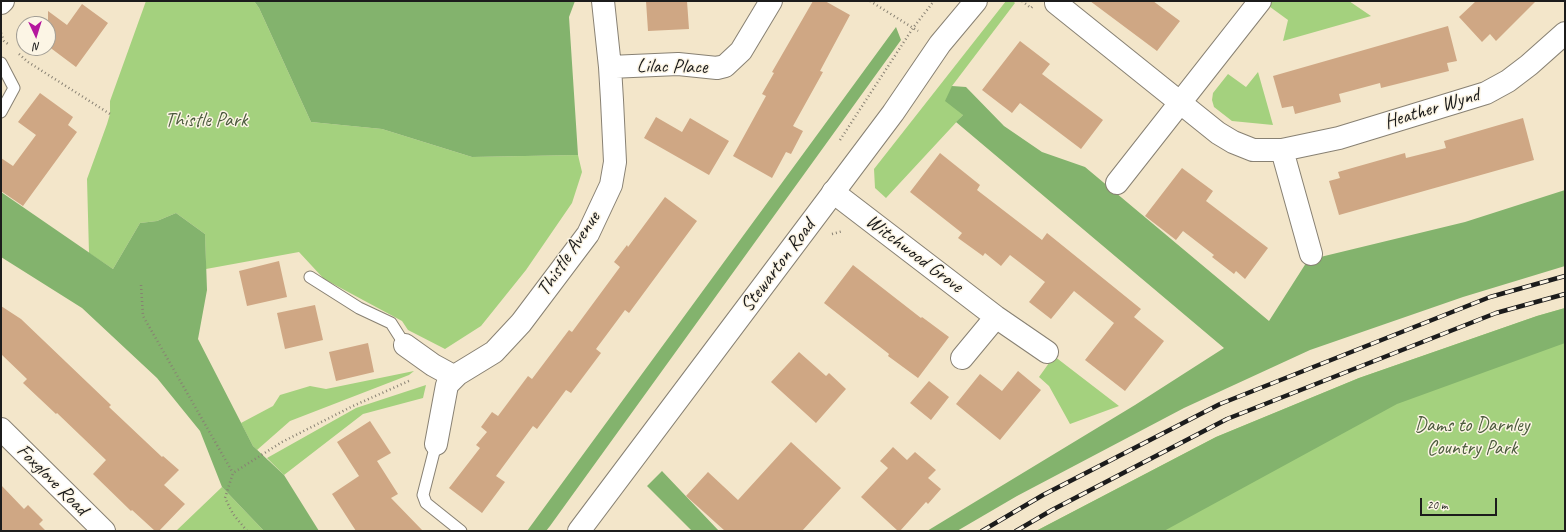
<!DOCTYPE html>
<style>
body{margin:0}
#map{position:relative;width:1566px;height:532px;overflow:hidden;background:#f3e6ca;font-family:Caveat,sans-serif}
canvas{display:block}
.frame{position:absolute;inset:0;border:2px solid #1c1c1c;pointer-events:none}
.north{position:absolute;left:16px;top:16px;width:40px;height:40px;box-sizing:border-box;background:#fcf5e5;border:1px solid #a29e95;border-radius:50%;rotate:176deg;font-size:11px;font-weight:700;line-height:16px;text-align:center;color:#1c1c1c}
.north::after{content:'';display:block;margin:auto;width:14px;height:18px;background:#b5179e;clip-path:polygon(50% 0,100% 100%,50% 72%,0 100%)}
.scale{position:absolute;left:1420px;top:498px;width:77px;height:18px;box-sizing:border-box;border:2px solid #1c1c1c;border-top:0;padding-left:5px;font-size:12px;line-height:14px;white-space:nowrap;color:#1c1c1c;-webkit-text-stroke:3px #fcf5e5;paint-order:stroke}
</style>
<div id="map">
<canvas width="1566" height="532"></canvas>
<div class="frame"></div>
<div class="north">N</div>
<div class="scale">20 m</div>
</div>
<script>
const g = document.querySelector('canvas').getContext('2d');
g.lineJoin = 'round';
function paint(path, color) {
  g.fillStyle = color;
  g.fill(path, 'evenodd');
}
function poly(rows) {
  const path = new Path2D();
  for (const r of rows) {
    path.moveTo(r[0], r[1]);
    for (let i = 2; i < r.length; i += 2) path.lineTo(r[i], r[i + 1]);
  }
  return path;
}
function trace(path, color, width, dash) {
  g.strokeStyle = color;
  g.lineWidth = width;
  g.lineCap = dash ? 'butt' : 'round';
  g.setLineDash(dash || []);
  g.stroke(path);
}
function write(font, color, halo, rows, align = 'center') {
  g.font = font + ' Caveat,sans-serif';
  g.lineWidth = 3;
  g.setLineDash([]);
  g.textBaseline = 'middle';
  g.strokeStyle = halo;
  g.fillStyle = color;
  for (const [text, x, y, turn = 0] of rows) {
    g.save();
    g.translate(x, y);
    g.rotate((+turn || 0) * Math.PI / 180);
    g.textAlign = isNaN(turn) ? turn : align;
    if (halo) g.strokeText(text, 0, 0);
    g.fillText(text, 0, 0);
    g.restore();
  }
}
const green = poly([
 [146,1,254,1,259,8,311,122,382,129,472,157,578,155,582,172,572,203,526,270,481,326,445,349,408,330,402,321,324,279,299,252,206,269,205,234,176,213,157,221,140,223,113,269,89,253,87,179,107,124,110,114,110,101],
 [1006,1,1013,1,1015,3,952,86,963,115,886,198,875,188,874,169],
 [1268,1,1349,1,1371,16,1283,41,1288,20,1266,4],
 [1258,72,1273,125,1232,121,1214,107,1212,100,1213,93,1228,74,1246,87],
 [1565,308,1565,531,1036,531,1216,437,1359,378,1537,316],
 [1054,356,1119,406,1070,424,1049,386,1039,377],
 [414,371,409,375,290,421,257,450,253,446,241,423,273,406,280,395,310,386,326,389],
 [426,385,423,398,363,414,284,475,267,458,356,408],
 [222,487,264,531,176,531]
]);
const forest = poly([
 [254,1,575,1,569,17,578,155,472,157,382,129,311,122,259,8],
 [896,27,901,40,550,526,546,531,527,531],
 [952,86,966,87,1004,126,1042,152,1085,167,1269,321,1308,260,1465,222,1565,190,1565,266,1463,297,1310,350,1184,408,1017,496,957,531,927,531,1135,405,1224,348,956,122,963,115,945,101],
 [1,192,113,269,140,223,157,221,176,213,205,234,207,290,198,339,253,446,284,475,319,531,264,531,222,487,200,431,157,378,82,308,1,257],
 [1565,308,1565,343,1397,404,1164,531,1036,531,1216,437,1359,378,1537,316],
 [662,471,719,531,692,531,647,486]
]);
const building = poly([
 [646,1,687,1,689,29,648,31],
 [813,1,825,1,850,15,820,71,823,72,793,126,803,131,791,154,786,152,772,178,733,156,766,96,762,94,774,73,772,72],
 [1090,1,1153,1,1180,21,1157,51],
 [1476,1,1536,1,1496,41,1490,34,1482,42,1459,17],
 [82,4,108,23,76,67,48,46,48,11,67,25],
 [1448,26,1457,61,1447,63,1449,71,1381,88,1380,83,1339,94,1341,102,1295,114,1293,106,1282,108,1273,76],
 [1020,41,1050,64,1042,74,1103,120,1081,149,1020,103,1012,113,982,90],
 [40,93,73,117,68,125,77,132,23,206,1,191,1,158,13,166,36,135,18,122],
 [656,117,682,132,690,118,729,141,709,175,644,138],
 [1523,118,1534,160,1339,215,1329,181,1340,178,1338,172,1405,153,1406,158,1446,148,1444,141],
 [940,153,980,185,977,190,1042,240,1047,233,1141,309,1134,317,1164,341,1125,391,1085,360,1114,323,1074,291,1051,319,1029,302,1045,282,1010,255,1001,266,985,253,983,256,958,238,962,233,910,192],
 [1182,168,1213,191,1206,201,1268,248,1245,279,1236,271,1234,274,1212,257,1214,255,1183,231,1176,240,1145,216],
 [665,197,697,221,629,313,625,310,596,349,601,353,571,393,566,390,537,429,533,426,496,476,505,482,482,513,449,488,480,448,476,445,487,432,481,427,492,412,498,416,528,376,532,379,569,330,572,332,620,267,614,262,627,245,628,247],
 [279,261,287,297,247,306,239,271],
 [853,265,921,318,922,317,949,337,918,378,888,356,889,354,824,303],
 [315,305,323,340,285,349,277,313],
 [1,306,21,319,111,405,109,407,162,457,163,456,179,470,164,485,185,504,159,531,155,531,132,510,131,511,93,474,106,460,57,413,56,414,23,383,27,379,1,354],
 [368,343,374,372,336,381,329,352],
 [799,352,826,376,829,373,846,389,816,423,771,382],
 [1018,371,1041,390,1000,440,956,404,980,374,1002,391],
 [929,381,949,397,931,420,910,403],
 [370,421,391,453,377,461,398,494,391,498,423,531,356,531,332,494,359,476,337,442],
 [791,442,841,488,802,531,725,531,686,496,708,472,738,500],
 [893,447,907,460,915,452,936,470,928,478,941,489,928,504,926,502,900,531,898,531,861,497,888,468,880,461],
 [1,485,24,509,28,505,43,520,39,524,46,531,1,531]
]);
const path = poly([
 [870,1,918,31],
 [1022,1,1031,8,1033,6],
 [1,33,4,41,8,44],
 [19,54,28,62,110,114],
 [840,140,913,28,934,1],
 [832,234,843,231],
 [141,285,143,316,233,473],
 [247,531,233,514,225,498,233,473,282,442,353,406,411,380]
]);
const lane = poly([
 [1,63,14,88,1,112],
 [310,277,359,308,391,323,405,345],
 [436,444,423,495,426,503,461,531]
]);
const street = poly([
 [1,3,3,1],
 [1056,3,1218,133,1233,142,1253,150,1282,150,1339,138,1486,93,1508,81,1529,65,1565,33],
 [610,67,678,64,717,68,725,66,741,51,771,1],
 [1282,150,1311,254],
 [1117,183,1260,1],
 [833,192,996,317,1047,352],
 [405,345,433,365,455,377],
 [962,358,996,317],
 [1,429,104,531],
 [436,444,447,385,458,374,494,352,521,323,588,234,611,185,615,162,612,100,610,67,603,1]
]);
const secondary = poly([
 [579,531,893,113,940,44,976,1]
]);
const rail = poly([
 [982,531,1043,495,1220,404,1490,297,1565,276],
 [1016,531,1052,510,1227,419,1496,313,1565,294]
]);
const streetNames = [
 ["Lilac Place",672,67,1],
 ["Heather Wynd",1432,109,-17],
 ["Thistle Avenue",569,254,-56],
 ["Witchwood Grove",914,254,37],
 ["Stewarton Road",778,266,-53],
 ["Foxglove Road",52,480,45]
];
const parkNames = [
 ["Thistle Park",206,121],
 ["Dams to Darnley",1472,426],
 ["Country Park",1472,449]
];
paint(green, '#a4d17e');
paint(forest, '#83b36d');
paint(building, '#cfa784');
trace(lane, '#888173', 13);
trace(street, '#888173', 24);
trace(secondary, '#888173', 24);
trace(path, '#888173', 2.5, [1, 3]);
trace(lane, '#fff', 11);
trace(street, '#fff', 22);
trace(secondary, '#fff', 22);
trace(rail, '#1c1c1c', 4.5);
trace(rail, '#fcf5e5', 3, [9]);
write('20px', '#1c1c1c', '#fcf5e5', streetNames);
write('20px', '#4c5b3e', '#fcf5e5', parkNames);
</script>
